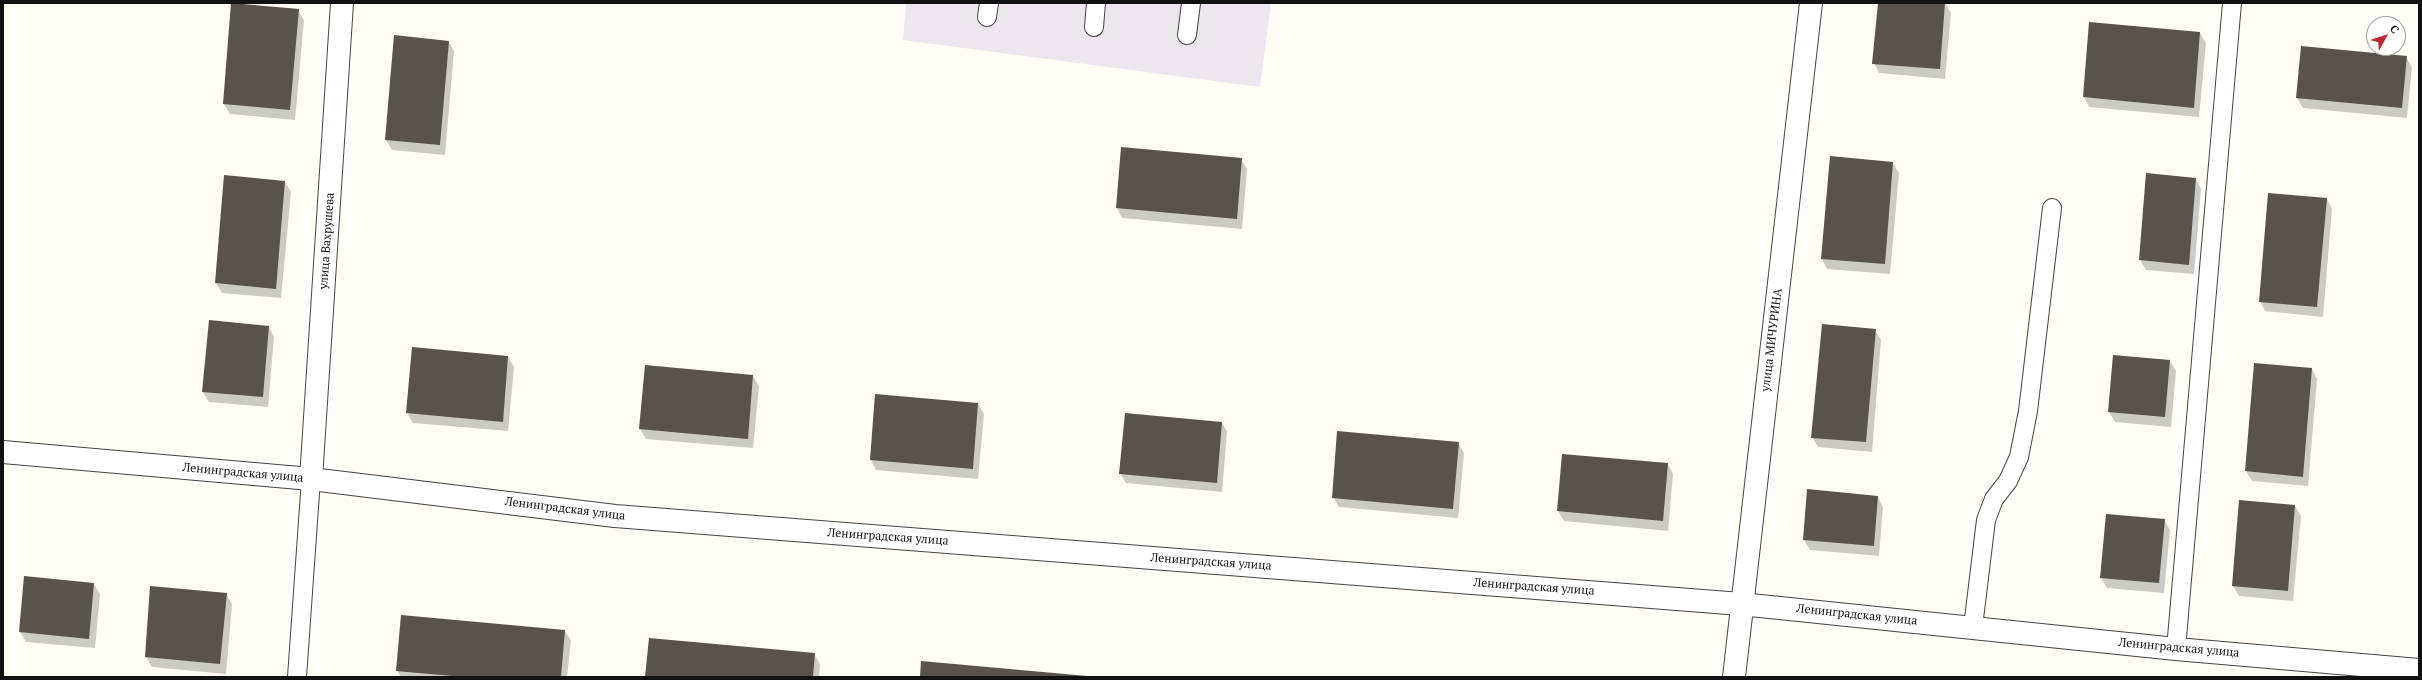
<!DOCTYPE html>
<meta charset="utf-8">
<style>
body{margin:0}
#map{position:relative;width:2422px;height:680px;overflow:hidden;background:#fffdf5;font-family:"PT Serif",serif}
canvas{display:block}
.frame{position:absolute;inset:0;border:4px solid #111;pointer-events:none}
.north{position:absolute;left:2366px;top:16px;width:40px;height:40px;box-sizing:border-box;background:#fff;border:1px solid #a0a0a0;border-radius:50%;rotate:51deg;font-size:11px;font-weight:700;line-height:16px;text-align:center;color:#111}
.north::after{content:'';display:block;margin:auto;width:14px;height:18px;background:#c4262e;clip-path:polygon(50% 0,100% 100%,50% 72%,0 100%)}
</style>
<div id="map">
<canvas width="2422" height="680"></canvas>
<div class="frame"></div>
<div class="north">С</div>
</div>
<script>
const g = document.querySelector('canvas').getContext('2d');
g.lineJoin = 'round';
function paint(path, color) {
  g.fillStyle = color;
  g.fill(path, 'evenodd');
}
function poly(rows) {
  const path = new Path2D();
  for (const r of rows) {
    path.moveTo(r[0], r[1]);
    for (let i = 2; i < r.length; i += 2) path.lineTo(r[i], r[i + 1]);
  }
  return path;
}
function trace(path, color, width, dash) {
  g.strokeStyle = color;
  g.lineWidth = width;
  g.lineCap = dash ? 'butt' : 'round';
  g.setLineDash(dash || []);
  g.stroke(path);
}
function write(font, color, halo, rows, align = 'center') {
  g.font = font + ' "PT Serif",serif';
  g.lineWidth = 4;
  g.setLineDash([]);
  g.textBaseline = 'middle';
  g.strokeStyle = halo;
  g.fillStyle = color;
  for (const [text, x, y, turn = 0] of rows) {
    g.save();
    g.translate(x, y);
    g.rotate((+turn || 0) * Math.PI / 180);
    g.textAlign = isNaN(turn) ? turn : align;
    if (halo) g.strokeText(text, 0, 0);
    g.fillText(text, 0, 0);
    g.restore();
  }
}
const industrial = poly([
 [906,3,1271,3,1260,87,903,40]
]);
const shadow = poly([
 [1879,3,1945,3,1951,13,1945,79,1879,73,1874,63],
 [232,4,298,10,304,20,295,120,230,114,224,104],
 [2090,23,2200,33,2206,43,2199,117,2089,107,2084,97],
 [448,41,454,51,445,155,392,150,386,140],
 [2302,48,2406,57,2412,67,2407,118,2303,108,2297,98],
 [1241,159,1247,169,1242,229,1122,218,1117,208],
 [1893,163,1899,173,1890,274,1827,269,1822,259],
 [2196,179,2201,189,2194,274,2146,270,2140,260],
 [285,182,291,192,281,298,222,293,216,283],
 [2327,199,2332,209,2323,317,2265,311,2260,301],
 [269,327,274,337,268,407,209,402,203,392],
 [1875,330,1881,340,1872,452,1818,447,1812,437],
 [508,357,514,367,508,431,413,423,407,413],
 [2170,361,2176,371,2171,427,2115,422,2109,412],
 [2255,364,2312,369,2317,379,2308,486,2252,481,2246,471],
 [753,376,759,386,753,448,646,439,640,429],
 [978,404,984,414,978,479,876,470,871,460],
 [1222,422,1227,432,1222,492,1126,483,1120,473],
 [1458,443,1464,453,1458,518,1339,507,1333,497],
 [1563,455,1668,464,1673,474,1668,531,1564,521,1558,511],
 [1878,497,1883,507,1879,556,1810,550,1804,540],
 [2295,506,2301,516,2293,601,2239,596,2233,586],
 [2164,520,2170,530,2164,593,2107,588,2101,578],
 [94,584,100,594,95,648,26,642,20,632],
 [226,594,232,604,226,674,152,667,146,657],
 [565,631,571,641,567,677,401,677,397,670],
 [814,654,820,664,819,677,646,677]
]);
const building = poly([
 [231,3,299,9,290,110,223,104],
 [1878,3,1945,3,1940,69,1872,64],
 [2089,22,2200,32,2194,108,2083,97],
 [394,35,449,41,440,145,385,140],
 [2301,46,2407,56,2402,108,2296,98],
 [1121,147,1242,158,1237,219,1116,208],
 [1830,156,1893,162,1885,264,1821,259],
 [2146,173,2196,178,2189,265,2139,260],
 [224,175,285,181,276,289,215,283],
 [2268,193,2327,198,2317,307,2259,302],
 [209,320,269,326,263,397,202,392],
 [1822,324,1876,329,1866,442,1811,438],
 [412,347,508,356,503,422,406,413],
 [2113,355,2170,360,2165,417,2108,412],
 [2254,363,2312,368,2303,477,2245,471],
 [645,365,753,375,748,439,639,429],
 [875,394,978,403,973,469,870,460],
 [1125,413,1222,422,1217,483,1119,474],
 [1337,431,1459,442,1453,509,1332,498],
 [1562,454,1668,463,1663,521,1557,511],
 [1807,489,1878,496,1874,546,1803,540],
 [2239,500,2295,505,2288,591,2232,586],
 [2106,514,2165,519,2159,583,2100,578],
 [24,576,94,583,89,639,19,632],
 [150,586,227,593,220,664,145,657],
 [401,615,565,630,561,677,464,677,396,671],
 [649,638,815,653,813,677,645,677],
 [921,661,1087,676,1087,677,920,677]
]);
const lane = poly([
 [987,17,989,3],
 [1094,27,1096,3],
 [1187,35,1191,3],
 [1973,627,1986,520,1994,499,2008,481,2019,457,2028,411,2052,208],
 [2176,649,2232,3],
 [297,677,311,479]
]);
const street = poly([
 [3,452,311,479,615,516,1741,604,2176,649,2419,670],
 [311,479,342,3],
 [1734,677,1811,3]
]);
const streetNames = [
 ["улица Вахрушева",327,241,-86],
 ["улица МИЧУРИНА",1772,340,-83],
 ["Ленинградская улица",243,473,5],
 ["Ленинградская улица",565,509,7],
 ["Ленинградская улица",888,537,4],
 ["Ленинградская улица",1211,562,4],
 ["Ленинградская улица",1534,587,4],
 ["Ленинградская улица",1857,615,6],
 ["Ленинградская улица",2179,648,5]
];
paint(industrial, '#eee6ef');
paint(shadow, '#0003');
paint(building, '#5a524d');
trace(lane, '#444', 20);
trace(street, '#444', 24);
trace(lane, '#fff', 18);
trace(street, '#fff', 22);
write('12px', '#111', '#fff', streetNames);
</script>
